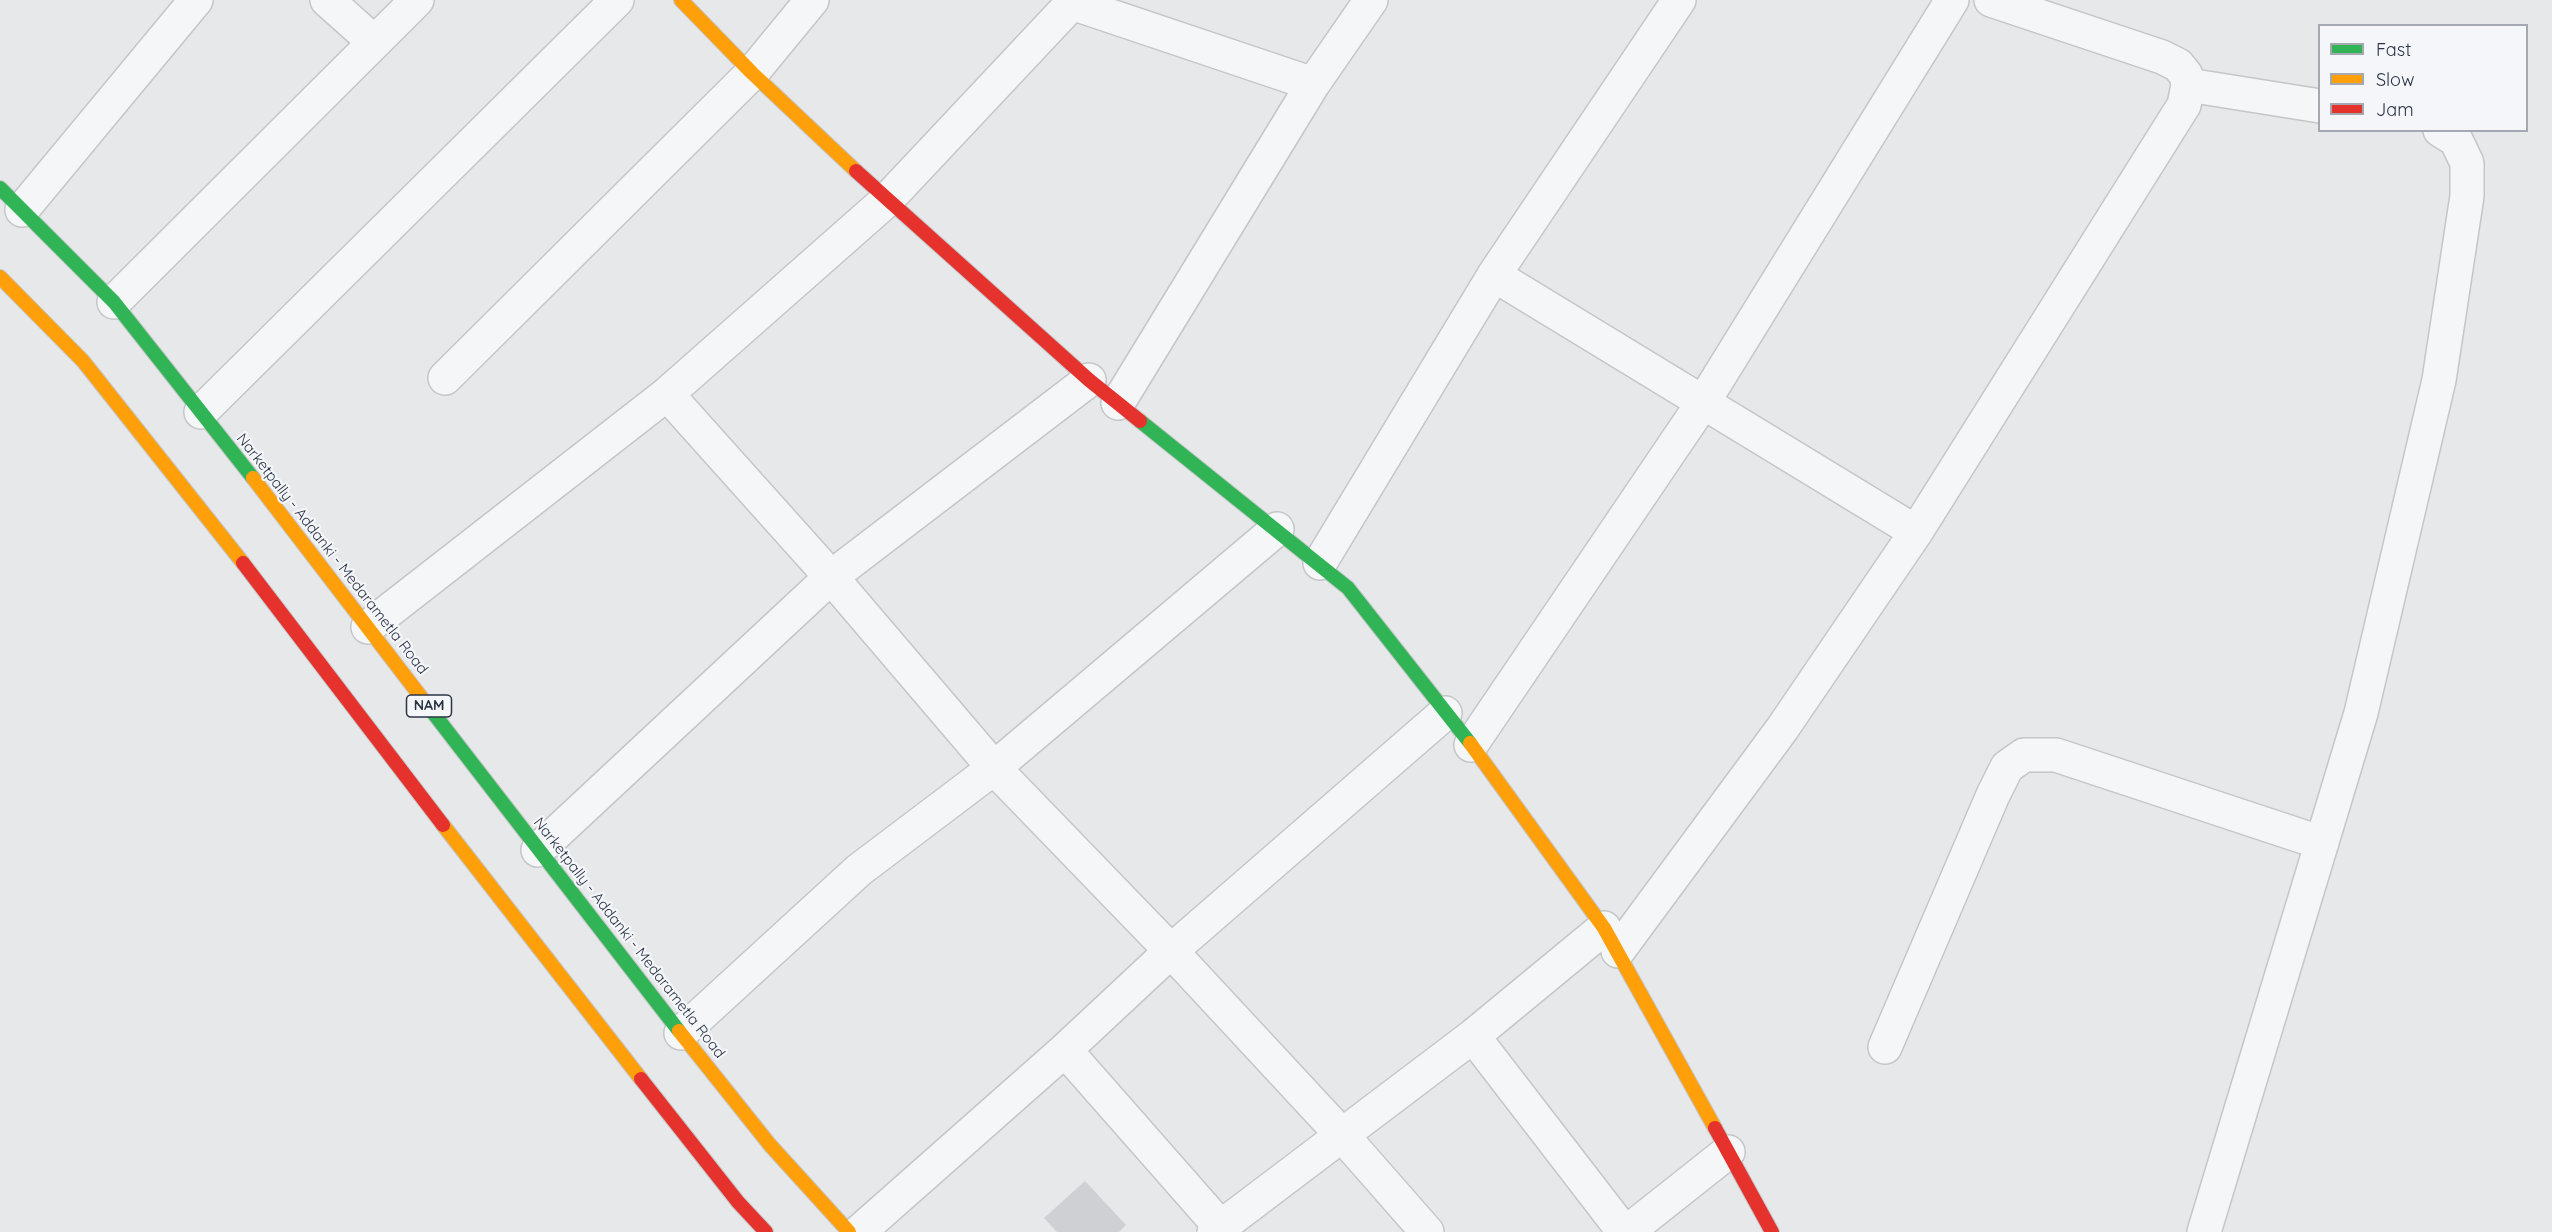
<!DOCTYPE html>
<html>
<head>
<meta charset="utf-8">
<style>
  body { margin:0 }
  #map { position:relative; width:2552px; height:1232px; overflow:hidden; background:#e6e8ea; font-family:Quicksand,sans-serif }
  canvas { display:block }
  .legend { position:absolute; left:2318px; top:24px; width:210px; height:108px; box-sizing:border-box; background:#f4f6f9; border:2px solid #a4a8b1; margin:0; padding:8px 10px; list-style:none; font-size:18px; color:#2b3445 }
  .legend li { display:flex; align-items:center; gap:12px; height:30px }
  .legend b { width:30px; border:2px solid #a4a8b1 }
</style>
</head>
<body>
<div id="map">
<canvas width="2552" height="1232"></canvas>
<ul class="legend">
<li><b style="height:8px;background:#30b455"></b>Fast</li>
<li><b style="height:8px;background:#ff9f0a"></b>Slow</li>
<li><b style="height:8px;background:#e5322d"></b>Jam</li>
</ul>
</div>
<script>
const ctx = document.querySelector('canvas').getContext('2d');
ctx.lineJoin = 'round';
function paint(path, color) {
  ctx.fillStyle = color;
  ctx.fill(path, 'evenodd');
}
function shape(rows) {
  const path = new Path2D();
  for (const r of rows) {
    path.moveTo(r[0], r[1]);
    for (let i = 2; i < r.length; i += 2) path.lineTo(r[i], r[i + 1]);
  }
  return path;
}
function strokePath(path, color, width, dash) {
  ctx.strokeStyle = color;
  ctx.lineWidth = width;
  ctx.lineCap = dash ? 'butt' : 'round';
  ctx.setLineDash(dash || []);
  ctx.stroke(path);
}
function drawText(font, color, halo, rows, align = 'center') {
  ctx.font = font + ' Quicksand,sans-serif';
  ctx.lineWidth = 4.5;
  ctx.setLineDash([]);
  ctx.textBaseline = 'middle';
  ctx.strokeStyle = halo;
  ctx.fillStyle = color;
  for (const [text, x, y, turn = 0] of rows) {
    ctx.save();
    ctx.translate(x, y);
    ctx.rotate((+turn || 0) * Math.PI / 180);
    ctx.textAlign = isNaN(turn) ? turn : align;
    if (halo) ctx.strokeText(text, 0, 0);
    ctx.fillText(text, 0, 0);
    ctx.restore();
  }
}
const building = shape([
  [1085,1181,1126,1225,1119,1232,1057,1232,1044,1218]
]);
const street = shape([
  [327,0,373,41],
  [1072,3,1313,84],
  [2188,85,2320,106],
  [22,210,196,0],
  [1494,275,1916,532],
  [114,302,417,0],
  [445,378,752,73,812,0],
  [667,394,831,577,994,768,1171,951,1341,1134,1427,1232],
  [1118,403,1313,84,1371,0],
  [201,412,617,0],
  [1320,563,1494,275,1679,0],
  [368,627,667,394,887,200,1075,0],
  [1471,745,1704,401,1952,0],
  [538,850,831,577,1089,380],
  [1618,951,1782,729,1916,532,2184,105,2188,85,2186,75,2178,65,2162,57,1991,0],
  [681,1033,859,870,994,768,1277,529],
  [1473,1036,1624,1232],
  [1885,1047,1993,795,2007,767,2024,755,2056,755,2322,843],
  [1065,1050,1225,1232],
  [859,1232,1065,1050,1171,951,1445,713],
  [1214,1232,1473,1036,1604,928],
  [1627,1232,1728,1152],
  [2204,1232,2361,713,2439,380,2467,196,2467,163,2456,140,2440,130]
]);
const fast = shape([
  [0,188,114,302,253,478],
  [1140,421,1348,588,1470,743],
  [431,710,679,1031]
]);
const slow = shape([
  [681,0,752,73,856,171],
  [0,277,83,361,243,563],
  [253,478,431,710],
  [1470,743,1604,928,1715,1128],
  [443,825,641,1079],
  [679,1031,770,1145,849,1232]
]);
const jam = shape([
  [856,171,1089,380,1140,421],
  [243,563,443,825],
  [641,1079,738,1202,766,1232],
  [1715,1128,1772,1232]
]);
const shields = [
  [429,706,45]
];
const shieldNames = [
  ["NAM",429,706]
];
const streetNames = [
  ["Narketpally - Addanki - Medarametla Road",332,554,52],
  ["Narketpally - Addanki - Medarametla Road",629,938,52]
];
paint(building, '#ced0d3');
strokePath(street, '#c4c6c8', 36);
strokePath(fast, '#c4c6c8', 16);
strokePath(slow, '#c4c6c8', 16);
strokePath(jam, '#c4c6c8', 16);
strokePath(street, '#f5f6f7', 33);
strokePath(fast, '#30b455', 14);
strokePath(slow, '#ff9f0a', 14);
strokePath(jam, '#e5322d', 14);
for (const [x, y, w] of shields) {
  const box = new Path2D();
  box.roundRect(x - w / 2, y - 11, w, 22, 4.5);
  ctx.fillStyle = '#f4f6f9';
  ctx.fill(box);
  strokePath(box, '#2b3445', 1.5);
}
drawText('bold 14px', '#2b3445', null, shieldNames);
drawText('15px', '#2b3445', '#f4f6f9', streetNames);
</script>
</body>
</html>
